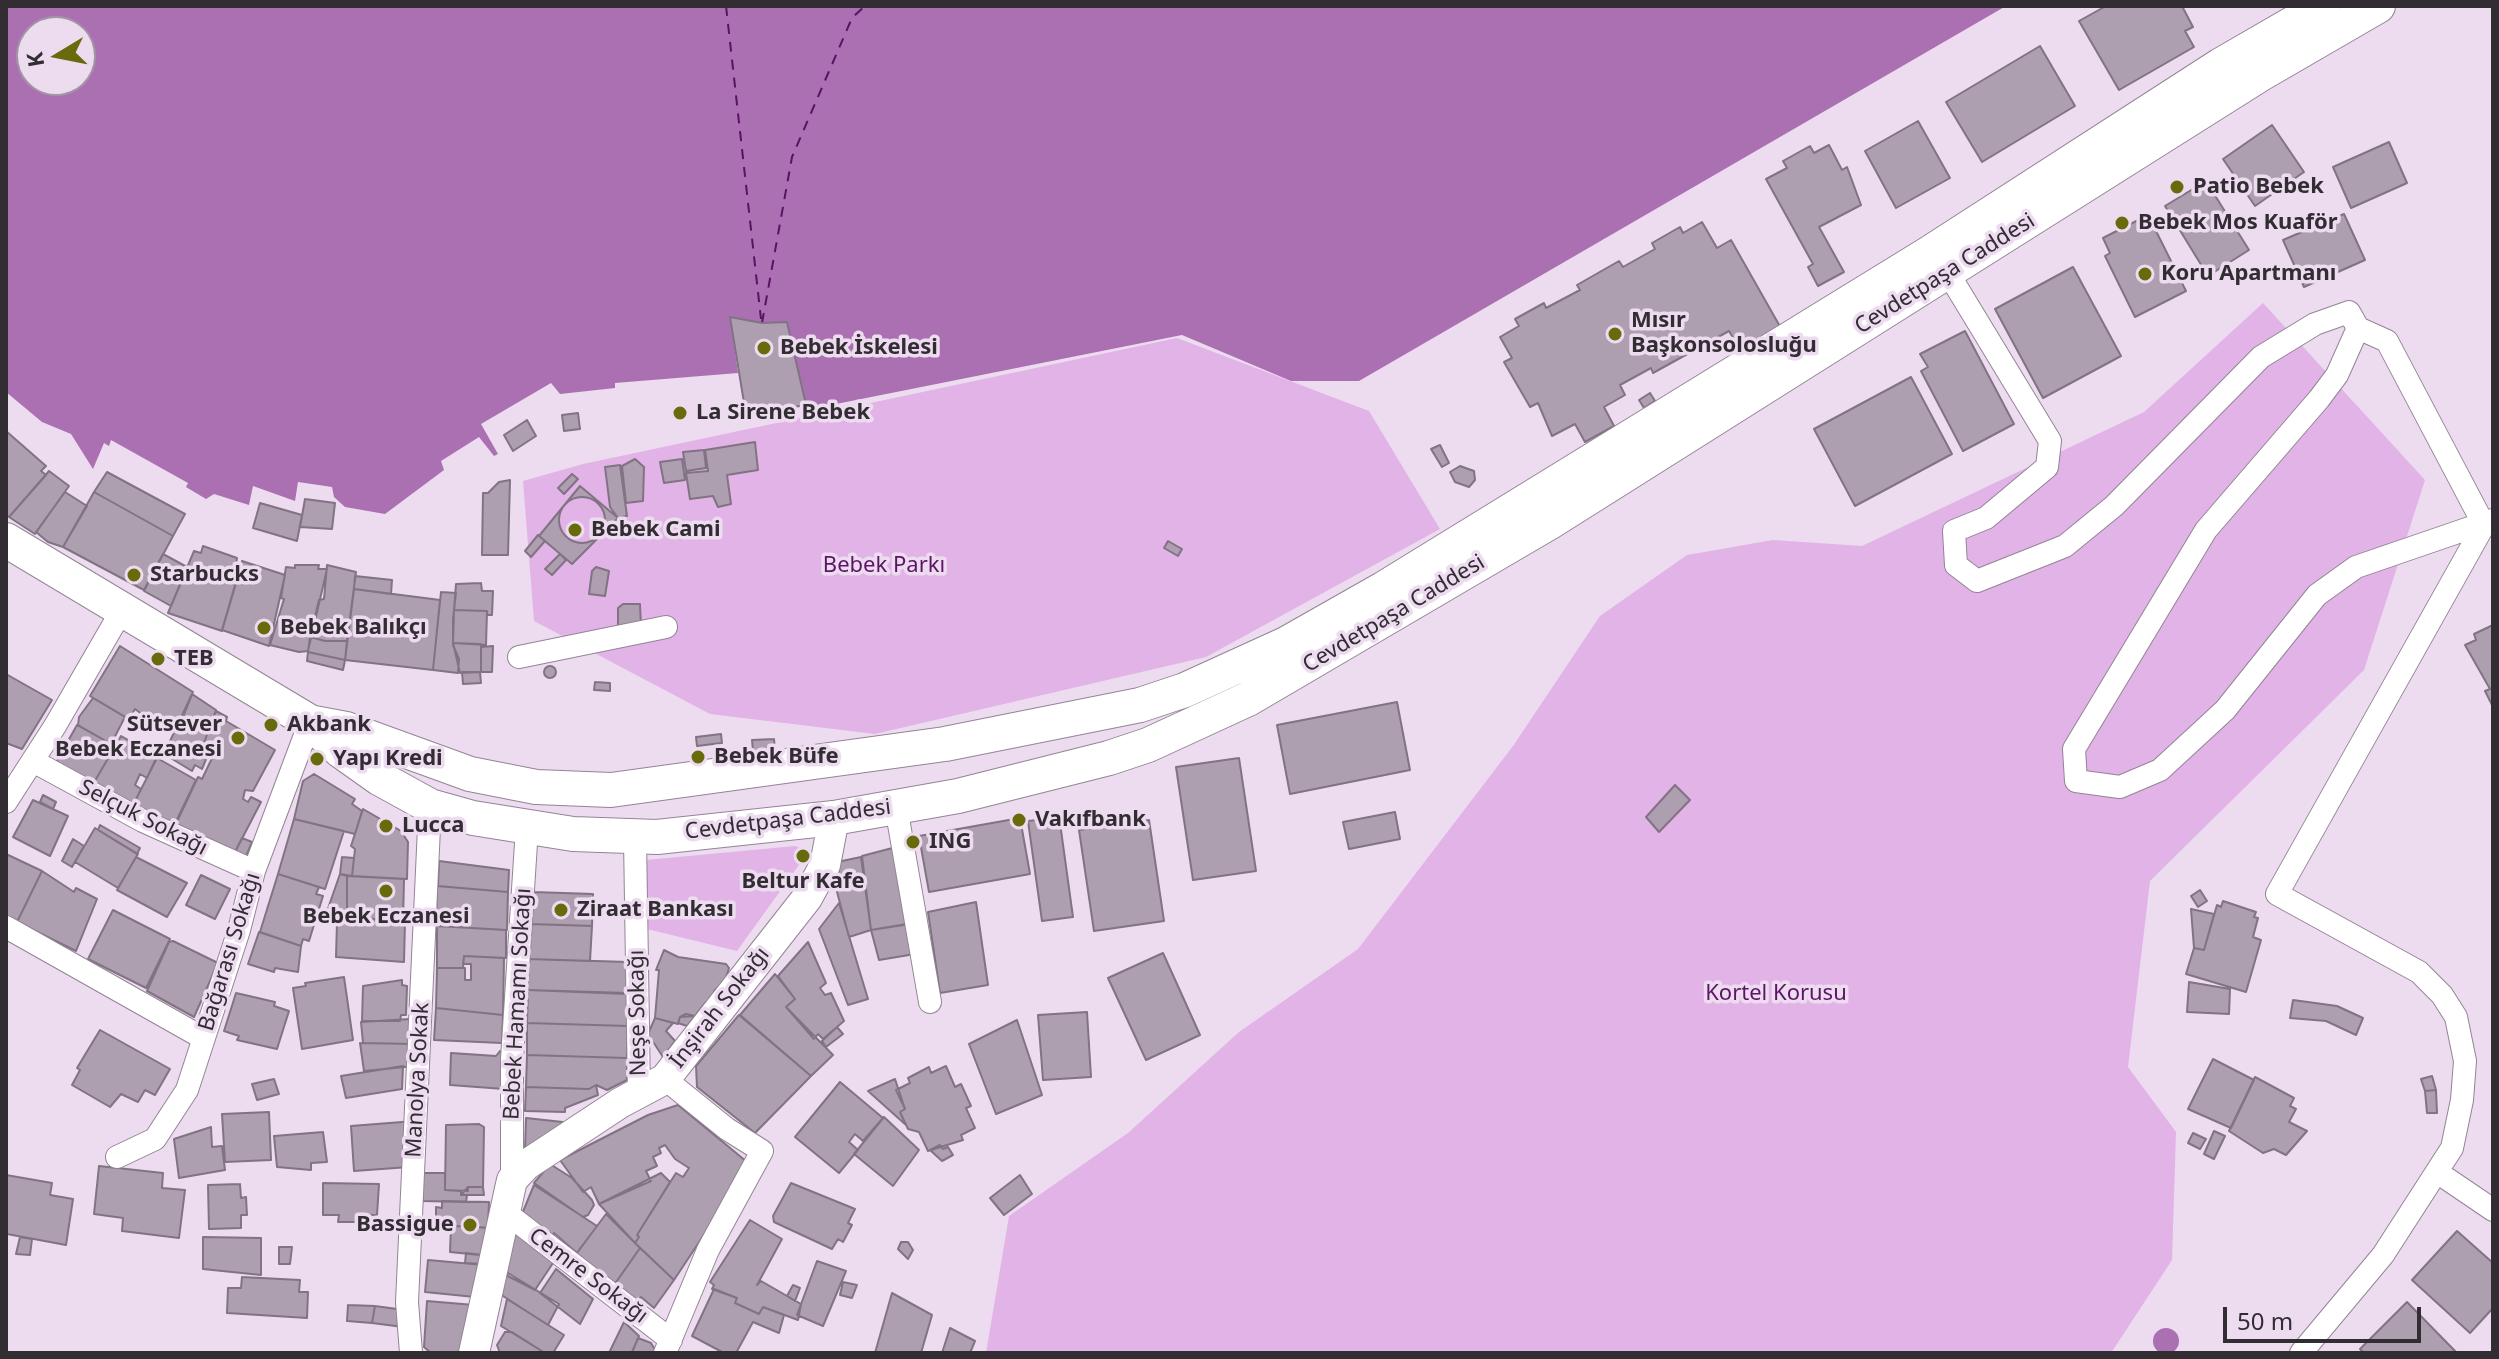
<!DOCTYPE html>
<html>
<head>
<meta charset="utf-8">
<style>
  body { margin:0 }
  #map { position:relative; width:2499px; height:1359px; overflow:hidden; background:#eddcef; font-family:"Noto Sans",sans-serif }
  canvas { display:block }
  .frame { position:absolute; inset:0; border:8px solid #322c33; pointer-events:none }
  .north { position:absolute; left:16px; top:16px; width:80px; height:80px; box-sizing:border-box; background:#eddcef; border:2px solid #a296a4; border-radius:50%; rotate:260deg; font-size:22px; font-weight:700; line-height:32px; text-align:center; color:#322c33 }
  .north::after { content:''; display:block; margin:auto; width:28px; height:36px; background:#676b0c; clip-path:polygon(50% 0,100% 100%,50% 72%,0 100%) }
  .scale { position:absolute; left:2223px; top:1307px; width:198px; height:36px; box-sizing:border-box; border:4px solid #322c33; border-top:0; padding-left:10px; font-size:24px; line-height:28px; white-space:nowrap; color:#322c33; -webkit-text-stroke:6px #eddcef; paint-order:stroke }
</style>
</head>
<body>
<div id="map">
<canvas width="2499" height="1359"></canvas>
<div class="frame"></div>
<div class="north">K</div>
<div class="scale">50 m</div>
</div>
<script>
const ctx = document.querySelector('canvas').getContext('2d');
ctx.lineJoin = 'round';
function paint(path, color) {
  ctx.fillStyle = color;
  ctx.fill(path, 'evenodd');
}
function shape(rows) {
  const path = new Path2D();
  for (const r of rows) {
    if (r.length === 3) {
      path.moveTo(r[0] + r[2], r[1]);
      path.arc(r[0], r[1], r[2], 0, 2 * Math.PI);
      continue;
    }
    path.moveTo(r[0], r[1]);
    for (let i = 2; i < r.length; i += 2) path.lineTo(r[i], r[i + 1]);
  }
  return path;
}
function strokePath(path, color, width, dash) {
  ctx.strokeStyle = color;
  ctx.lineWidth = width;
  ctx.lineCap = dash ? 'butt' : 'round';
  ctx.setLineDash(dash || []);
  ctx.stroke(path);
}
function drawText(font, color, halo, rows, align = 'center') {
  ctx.font = font + ' "Noto Sans",sans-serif';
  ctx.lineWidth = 7;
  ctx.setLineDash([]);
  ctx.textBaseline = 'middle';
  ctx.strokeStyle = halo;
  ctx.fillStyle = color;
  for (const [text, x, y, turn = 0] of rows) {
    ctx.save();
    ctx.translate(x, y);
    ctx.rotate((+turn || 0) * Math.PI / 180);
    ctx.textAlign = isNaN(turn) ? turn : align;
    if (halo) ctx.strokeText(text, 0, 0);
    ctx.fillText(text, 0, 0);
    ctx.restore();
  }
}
const green = shape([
  [2263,303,2425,480,2364,670,2150,881,2128,1067,2176,1132,2172,1260,2111,1353,986,1353,1009,1216,1128,1133,1239,1032,1358,949,1513,746,1600,616,1687,555,1773,540,1862,546,2144,412],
  [1177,338,1369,411,1440,529,1206,657,875,734,710,714,534,621,523,481,583,464],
  [795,846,809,851,737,951,647,929,646,860]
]);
const water = shape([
  [6,6,2006,6,1359,381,1291,381,1182,335,806,410,787,322,762,323,730,317,738,373,615,383,615,388,560,394,551,383,481,424,498,454,494,456,479,437,441,461,444,470,385,514,345,507,334,497,332,487,298,482,295,501,253,486,249,505,214,494,206,499,186,487,188,483,111,440,109,446,104,443,93,469,71,434,42,422,6,392],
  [32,32,80,32,80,80,32,80],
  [2166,1341,13]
]);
const ferry = shape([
  [726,6,761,319],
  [762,323,792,157,852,18,865,6]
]);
const building = shape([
  [2106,6,2182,6,2193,27,2185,31,2194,47,2119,90,2079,21,2106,6],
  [2040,46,2075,106,1982,162,1946,102,2040,46],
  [1918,121,1950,178,1896,208,1865,151,1918,121],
  [2272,125,2304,172,2255,206,2223,159,2272,125],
  [2389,142,2407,183,2351,208,2333,167,2389,142],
  [1829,145,1842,170,1847,167,1861,205,1819,227,1844,272,1818,286,1808,267,1813,264,1766,179,1787,168,1783,161,1810,146,1814,153,1829,145],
  [2206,181,2249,250,2208,276,2165,206,2206,181],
  [2344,214,2365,260,2304,287,2283,240,2344,214],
  [2148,215,2186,291,2135,317,2105,256,2110,253,2103,238,2148,215],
  [1702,222,1717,248,1731,240,1782,330,1742,353,1729,331,1653,373,1651,368,1620,385,1625,395,1604,407,1614,426,1585,442,1575,424,1552,436,1538,403,1530,407,1504,362,1512,358,1500,337,1519,326,1515,319,1544,303,1546,308,1580,290,1577,285,1619,261,1623,267,1655,249,1652,243,1680,227,1683,233,1702,222],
  [2073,267,2121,356,2043,398,1995,309,2073,267],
  [730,317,762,323,787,322,806,405,746,415,730,317],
  [1965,331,2014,424,1963,451,1921,371,1928,367,1920,354,1965,331],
  [1911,377,1952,454,1855,506,1814,429,1911,377],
  [1650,393,1655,401,1644,408,1639,400,1650,393],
  [578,413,580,429,564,431,562,415,578,413],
  [527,420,536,436,513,451,504,435,527,420],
  [6,431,46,466,41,471,46,475,9,517,6,515,6,431],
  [755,442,758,470,727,475,731,504,718,507,713,496,690,499,686,473,708,471,705,450,755,442],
  [1440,445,1449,463,1442,467,1431,449,1440,445],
  [704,450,706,468,686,471,683,452,704,450],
  [635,459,644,467,643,501,626,503,622,466,635,459],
  [682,459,685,480,664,483,660,462,682,459],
  [620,465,627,516,618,518,610,507,605,467,620,465],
  [1460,466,1474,471,1475,480,1469,487,1455,482,1450,472,1460,466],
  [49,471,69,486,35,534,9,517,49,471],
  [107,472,185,514,173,536,94,492,107,472],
  [572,474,578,479,564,494,558,488,572,474],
  [510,480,508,555,482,555,483,493,488,493,499,482,510,480],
  [580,486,618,518,572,564,539,536,580,486],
  [65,492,87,506,63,547,48,542,36,532,65,492],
  [94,492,173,536,144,590,63,547,94,492],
  [582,520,23],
  [305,499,335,503,332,529,300,527,305,499],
  [260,503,302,515,297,541,253,528,260,503],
  [538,535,545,541,531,557,525,551,538,535],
  [1168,541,1182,549,1178,556,1164,548,1168,541],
  [203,546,237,558,236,564,241,566,222,631,168,613,194,551,201,553,203,546],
  [163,554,187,567,183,578,157,565,163,554],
  [560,554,566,560,552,575,545,569,560,554],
  [242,561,285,575,269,646,222,630,242,561],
  [157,565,183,578,171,606,144,591,157,565],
  [295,565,319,565,318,569,327,569,308,651,299,652,270,645,284,599,281,598,286,567,295,568,295,565],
  [327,565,356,572,347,641,325,641,310,637,319,600,324,599,327,565],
  [596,567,609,571,605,596,589,594,592,571,596,567],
  [355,576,392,580,391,594,354,589,355,576],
  [481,583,482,591,493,591,492,615,487,615,487,611,454,610,456,584,481,583],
  [354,589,440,600,433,670,345,660,354,589],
  [441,592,456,593,453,619,453,645,459,659,458,673,433,670,441,592],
  [623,604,640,604,641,627,618,627,618,608,623,604],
  [454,610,487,611,486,645,453,643,454,610],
  [2493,625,2493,707,2485,691,2490,689,2465,645,2476,640,2474,634,2493,625],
  [310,637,325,641,347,641,345,660,308,652,310,637],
  [453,643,481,644,481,672,460,673,453,643],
  [120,646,193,692,177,732,169,728,167,733,141,719,143,715,135,709,129,719,90,696,120,646],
  [493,646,492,672,481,672,481,647,493,646],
  [308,652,345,660,343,670,307,661,308,652],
  [550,672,6],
  [462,672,480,672,481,683,463,684,462,672],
  [6,674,52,700,22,749,6,743,6,674],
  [595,682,610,683,610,691,594,690,595,682],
  [192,694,216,710,202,748,209,752,202,769,195,765,192,771,164,754,192,694],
  [93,698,125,717,111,744,78,725,79,717,93,698],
  [1397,702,1410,770,1290,794,1277,725,1397,702],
  [216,711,227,717,226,721,275,750,253,791,245,790,243,799,248,802,251,797,261,802,232,858,174,828,198,777,202,779,214,754,202,748,216,711],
  [77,725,104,740,100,746,110,755,92,786,54,766,77,725],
  [721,734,722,743,697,746,696,737,721,734],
  [121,736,157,756,147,778,140,774,135,785,141,789,132,808,92,786,121,736],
  [774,739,775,750,753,751,752,740,774,739],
  [157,758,196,780,171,832,130,811,157,758],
  [1239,758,1256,871,1193,880,1176,767,1239,758],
  [314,774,355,799,352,804,362,811,355,834,294,819,303,781,314,774],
  [1675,785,1690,800,1659,832,1646,817,1675,785],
  [43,795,56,802,53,809,40,802,43,795],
  [33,800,68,816,50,856,13,837,33,800],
  [363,809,401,831,408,842,407,879,352,876,355,849,351,846,363,809],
  [1395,812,1400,839,1349,849,1343,822,1395,812],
  [1020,818,1030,874,929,892,919,836,1020,818],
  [1055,818,1060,823,1073,917,1042,921,1028,821,1055,818],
  [294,819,344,831,325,889,278,874,294,819],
  [1149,820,1164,921,1094,931,1079,830,1149,820],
  [100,825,140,848,137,854,98,830,100,825],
  [95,828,138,854,118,888,75,862,95,828],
  [242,838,252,842,244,861,233,856,242,838],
  [73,839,84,846,72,867,62,861,73,839],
  [900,846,913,923,871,930,862,856,900,846],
  [6,854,42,871,17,922,6,917,6,854],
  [136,857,187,883,167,917,117,890,136,857],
  [342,857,354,858,352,876,340,874,342,857],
  [861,857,871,930,849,937,832,873,839,871,837,862,861,857],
  [439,861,509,870,508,892,438,886,439,861],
  [42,871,74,892,76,888,97,899,76,951,17,922,42,871],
  [278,874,319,887,316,894,323,896,309,941,303,939,301,946,260,932,278,874],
  [340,874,347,876,347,918,325,917,340,874],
  [201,875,230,889,215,919,186,905,201,875],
  [347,876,404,879,403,921,347,918,347,876],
  [437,886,508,892,507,930,436,926,437,886],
  [2200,890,2207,901,2198,907,2191,896,2200,890],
  [533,892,593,894,592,926,530,924,533,892],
  [2223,901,2256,912,2254,917,2258,918,2253,937,2261,940,2246,992,2186,974,2194,948,2204,950,2217,905,2221,907,2223,901],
  [976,902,988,985,940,993,928,912,976,902],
  [839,903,868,999,848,1005,819,929,839,903],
  [2191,909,2214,914,2204,950,2194,948,2191,909],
  [113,910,170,939,146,988,88,959,113,910],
  [343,917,405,921,404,962,336,957,337,922,343,923,343,917],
  [530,924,592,926,590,961,527,959,530,924],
  [910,924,915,954,879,960,871,930,910,924],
  [437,926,506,930,506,958,464,956,463,968,437,968,437,926],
  [259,932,301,946,298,972,275,968,274,972,248,964,259,932],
  [173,941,218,963,194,1017,147,991,169,942,173,941],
  [808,942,826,983,820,988,825,995,831,993,844,1021,823,1039,818,1034,814,1039,786,1007,795,999,778,976,808,942],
  [664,950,678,957,726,964,729,968,725,981,714,991,717,993,708,1005,705,1003,695,1016,680,1017,678,1024,655,1018,659,970,656,970,664,950],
  [1163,953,1200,1035,1146,1060,1108,978,1163,953],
  [464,956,504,958,503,1015,436,1008,437,968,465,968,465,980,471,980,471,964,463,964,464,956],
  [527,959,629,962,628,993,527,990,527,959],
  [775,974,795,999,786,1007,833,1055,811,1076,740,1015,775,974],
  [344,977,353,1040,302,1049,293,988,306,986,305,983,344,977],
  [402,980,402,985,407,986,406,1015,401,1015,400,1021,362,1021,363,986,402,980],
  [2189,982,2230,989,2229,1014,2187,1012,2189,982],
  [528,990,627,994,628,1026,527,1023,528,990],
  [236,993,275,1002,274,1006,289,1011,277,1049,237,1040,239,1036,224,1031,236,993],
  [2293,1000,2337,1006,2363,1018,2356,1035,2326,1021,2290,1018,2293,1000],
  [436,1008,503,1015,502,1043,434,1040,436,1008],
  [1087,1012,1091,1077,1043,1080,1038,1015,1087,1012],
  [686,1014,695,1016,687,1026,678,1023,680,1017,686,1014],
  [739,1015,811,1076,755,1133,697,1087,696,1066,739,1015],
  [655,1018,673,1023,666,1031,675,1041,663,1057,648,1034,655,1018],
  [410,1019,411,1044,363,1043,361,1022,410,1019],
  [1017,1020,1042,1095,996,1114,969,1044,1017,1020],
  [527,1023,628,1026,627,1058,527,1055,527,1023],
  [837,1027,843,1034,826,1047,822,1041,837,1027],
  [100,1030,170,1069,155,1095,145,1090,138,1102,121,1094,110,1107,72,1085,80,1070,77,1068,100,1030],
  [360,1043,416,1044,415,1066,364,1071,360,1043],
  [500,1051,510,1063,504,1089,450,1085,451,1053,496,1056,500,1051],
  [527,1055,627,1058,627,1080,607,1090,596,1085,589,1089,526,1087,527,1055],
  [2213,1059,2254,1080,2231,1128,2188,1109,2213,1059],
  [403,1066,402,1089,346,1098,341,1076,403,1066],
  [946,1066,955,1087,961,1084,971,1106,966,1108,975,1128,961,1135,963,1140,928,1151,919,1132,908,1129,900,1112,905,1109,896,1090,910,1083,908,1078,929,1067,931,1073,946,1066],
  [2432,1076,2436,1090,2425,1091,2421,1079,2432,1076],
  [2255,1077,2294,1098,2290,1106,2296,1109,2289,1122,2307,1131,2286,1155,2274,1149,2263,1153,2229,1131,2255,1077],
  [274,1079,279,1094,257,1100,252,1084,274,1079],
  [895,1079,905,1109,900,1112,906,1125,868,1091,895,1079],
  [840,1082,883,1118,863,1141,855,1134,849,1142,858,1150,839,1173,795,1137,840,1082],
  [596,1085,598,1095,565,1108,565,1112,525,1111,526,1087,589,1089,596,1085],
  [2436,1090,2437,1113,2427,1113,2425,1091,2436,1090],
  [678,1105,747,1162,731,1194,674,1280,635,1243,639,1237,637,1235,676,1173,683,1177,689,1168,675,1159,665,1145,659,1148,661,1153,653,1157,657,1166,646,1171,651,1181,599,1204,591,1187,583,1192,560,1160,648,1115,678,1105],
  [269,1112,271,1160,225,1162,222,1114,269,1112],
  [884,1117,919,1150,893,1186,854,1154,884,1117],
  [526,1118,572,1123,525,1151,526,1118],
  [415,1121,409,1167,354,1171,351,1126,415,1121],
  [479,1124,484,1127,483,1187,468,1187,468,1191,445,1190,446,1125,479,1124],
  [211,1127,212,1147,222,1146,225,1170,179,1178,174,1139,211,1127],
  [2214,1131,2225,1136,2214,1159,2204,1154,2214,1131],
  [323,1132,327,1162,311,1163,311,1170,277,1167,274,1136,323,1132],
  [2193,1133,2206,1139,2200,1149,2188,1143,2193,1133],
  [940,1145,943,1149,948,1147,953,1155,942,1161,930,1150,940,1145],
  [550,1164,572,1178,592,1200,594,1205,588,1215,583,1217,534,1183,550,1164],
  [99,1166,163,1173,162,1188,185,1190,179,1238,122,1231,123,1218,94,1214,99,1166],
  [422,1173,445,1173,445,1190,461,1191,461,1195,467,1195,466,1202,421,1201,422,1173],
  [661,1173,670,1182,637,1235,639,1237,635,1243,599,1204,661,1173],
  [6,1175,52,1183,50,1195,73,1199,66,1245,7,1234,6,1175],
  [1020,1175,1032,1194,1004,1215,990,1198,1020,1175],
  [323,1183,379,1184,377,1215,358,1215,359,1222,338,1222,339,1215,323,1215,323,1183],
  [791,1183,855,1209,848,1223,852,1225,843,1242,838,1239,832,1249,774,1222,773,1216,791,1183],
  [240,1184,241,1198,246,1197,247,1215,241,1215,241,1228,209,1229,208,1185,240,1184],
  [534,1185,597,1226,577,1253,554,1233,552,1237,522,1214,534,1185],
  [468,1187,483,1187,484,1195,461,1195,468,1187],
  [442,1201,489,1202,488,1228,442,1225,442,1220,436,1220,436,1207,442,1208,442,1201],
  [606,1214,640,1248,614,1285,576,1254,606,1214],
  [750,1220,782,1239,757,1285,761,1281,801,1304,798,1320,763,1307,759,1314,735,1303,737,1298,712,1289,714,1285,710,1282,750,1220],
  [451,1226,497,1228,490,1256,450,1252,451,1226],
  [2457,1231,2493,1263,2493,1308,2470,1333,2412,1280,2457,1231],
  [514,1233,555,1260,535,1290,506,1275,514,1233],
  [20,1237,32,1239,30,1255,16,1254,20,1237],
  [203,1237,261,1238,261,1275,203,1269,203,1237],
  [901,1242,908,1242,913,1250,908,1259,898,1249,901,1242],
  [279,1247,292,1247,290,1264,279,1264,279,1247],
  [640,1248,674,1280,654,1308,641,1297,634,1306,612,1288,640,1248],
  [466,1253,483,1255,483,1264,465,1263,466,1253],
  [428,1260,484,1265,475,1297,425,1292,428,1260],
  [817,1261,846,1271,823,1326,797,1315,817,1261],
  [556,1269,593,1299,580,1324,540,1293,556,1269],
  [508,1273,559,1304,548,1325,503,1296,499,1290,508,1273],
  [242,1277,300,1280,299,1292,308,1292,307,1318,227,1313,228,1288,241,1288,242,1277],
  [843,1282,857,1285,852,1298,840,1295,843,1282],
  [793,1285,800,1288,795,1301,787,1296,793,1285],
  [714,1289,737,1298,735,1303,759,1314,763,1307,784,1315,779,1333,753,1322,736,1353,724,1353,692,1336,714,1289],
  [892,1293,932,1315,921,1353,875,1353,892,1293],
  [507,1299,564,1335,553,1353,545,1353,501,1326,507,1299],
  [427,1301,474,1305,461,1353,431,1353,424,1347,427,1301],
  [2407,1302,2457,1353,2364,1353,2360,1349,2407,1302],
  [348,1305,375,1306,372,1323,347,1321,348,1305],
  [375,1306,404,1310,403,1327,372,1323,375,1306],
  [624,1322,639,1336,632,1352,609,1353,624,1322],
  [950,1328,975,1341,970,1353,942,1353,950,1328],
  [505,1332,512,1332,545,1353,500,1353,497,1345,505,1332],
  [638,1338,651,1343,657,1353,632,1353,638,1338]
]);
const street = shape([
  [1948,273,2050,441,2047,467,1986,518,1954,531,1956,565,1977,581,2065,546,2114,506,2261,357,2315,324,2349,312,2358,328,2337,375,2319,399,2206,530,2074,749,2076,781,2120,787,2160,770,2225,710,2317,595,2356,567,2493,520],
  [2358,328,2387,341,2484,525],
  [519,657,666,627],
  [33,761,143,821,254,871],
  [6,802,55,726,122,610],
  [896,807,930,1002],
  [635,838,639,1093],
  [6,927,203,1038],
  [665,1079,727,1129,762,1151,708,1250,665,1353],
  [117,1157,155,1139,187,1090,239,930,254,871,310,722],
  [2437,1172,2493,1210],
  [512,1180,512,1059,527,828],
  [505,1212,671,1340],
  [411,1353,407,1302,430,806],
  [2301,1353,2383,1255,2452,1148,2462,1100,2465,1061,2456,1017,2442,995,2419,972,2277,894,2484,525]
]);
const secondary = shape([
  [474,1353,512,1180,526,1165,620,1103,665,1079,807,898,825,865,834,818]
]);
const primary = shape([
  [6,540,310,722,341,751,379,778,430,806,473,818,573,834,657,837,834,818,958,796,1109,758,1148,745,1248,699,1550,522,2259,75,2378,6],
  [314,723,346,729,470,774,536,787,611,790,945,744,1140,705,1185,690,1286,644,1383,589,1928,254,2221,65,2323,6]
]);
const markers = [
  [2177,187,8,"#676b0c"],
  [2122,223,8,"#676b0c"],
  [2145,274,8,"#676b0c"],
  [1615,334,8,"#676b0c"],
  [764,348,8,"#676b0c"],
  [680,413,8,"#676b0c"],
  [575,530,8,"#676b0c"],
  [134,575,8,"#676b0c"],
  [264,628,8,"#676b0c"],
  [158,659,8,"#676b0c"],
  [271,725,8,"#676b0c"],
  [238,738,8,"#676b0c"],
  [698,757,8,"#676b0c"],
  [317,759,8,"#676b0c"],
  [1019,820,8,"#676b0c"],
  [386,826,8,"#676b0c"],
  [913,842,8,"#676b0c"],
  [803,856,8,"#676b0c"],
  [386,891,8,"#676b0c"],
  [561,910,8,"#676b0c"],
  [470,1225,8,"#676b0c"]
];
const poiNames = [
  ["Patio Bebek",2193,187],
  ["Bebek Mos Kuaför",2138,223],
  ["Koru Apartmanı",2161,274],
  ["Mısır",1631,321],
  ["Başkonsolosluğu",1631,346],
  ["Bebek İskelesi",780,348],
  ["La Sirene Bebek",696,413],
  ["Bebek Cami",591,530],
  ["Starbucks",150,575],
  ["Bebek Balıkçı",280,628],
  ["TEB",174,659],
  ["Sütsever",222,725,"right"],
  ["Bebek Eczanesi",222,750,"right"],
  ["Akbank",287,725],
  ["Bebek Büfe",714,757],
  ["Yapı Kredi",333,759],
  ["Vakıfbank",1035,820],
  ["Lucca",402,826],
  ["ING",929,842],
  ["Beltur Kafe",803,882,"center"],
  ["Ziraat Bankası",577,910],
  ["Bebek Eczanesi",386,917,"center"],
  ["Bassigue",454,1225,"right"]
];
const streetNames = [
  ["Cevdetpaşa Caddesi",1945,274,-32],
  ["Cevdetpaşa Caddesi",1394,614,-31],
  ["Selçuk Sokağı",143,818,27],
  ["Cevdetpaşa Caddesi",788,820,-7],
  ["Bağarası Sokağı",230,952,-73],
  ["Bebek Hamamı Sokağı",518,1004,-87],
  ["İnşirah Sokağı",720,1008,-52],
  ["Neşe Sokağı",638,1013,-91],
  ["Manolya Sokak",418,1080,-87],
  ["Cemre Sokağı",588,1276,37]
];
const parkNames = [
  ["Bebek Parkı",884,566],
  ["Kortel Korusu",1776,994]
];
paint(green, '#e1b3e7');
paint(water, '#aa70b2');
strokePath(ferry, '#5b1265', 2, [10, 8]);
paint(building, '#ae9fb0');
strokePath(building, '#817383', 2);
strokePath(street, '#938495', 24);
strokePath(secondary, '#938495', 32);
strokePath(primary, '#938495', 36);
strokePath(street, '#fff', 22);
strokePath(secondary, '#fff', 30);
strokePath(primary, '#fff', 34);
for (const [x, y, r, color] of markers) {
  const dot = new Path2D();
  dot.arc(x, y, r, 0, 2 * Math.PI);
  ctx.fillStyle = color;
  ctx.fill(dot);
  strokePath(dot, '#eddcef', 3);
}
drawText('bold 22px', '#322c33', '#eddcef', poiNames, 'left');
drawText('22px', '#322c33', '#eddcef', streetNames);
drawText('22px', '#5d1467', '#eddcef', parkNames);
</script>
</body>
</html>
